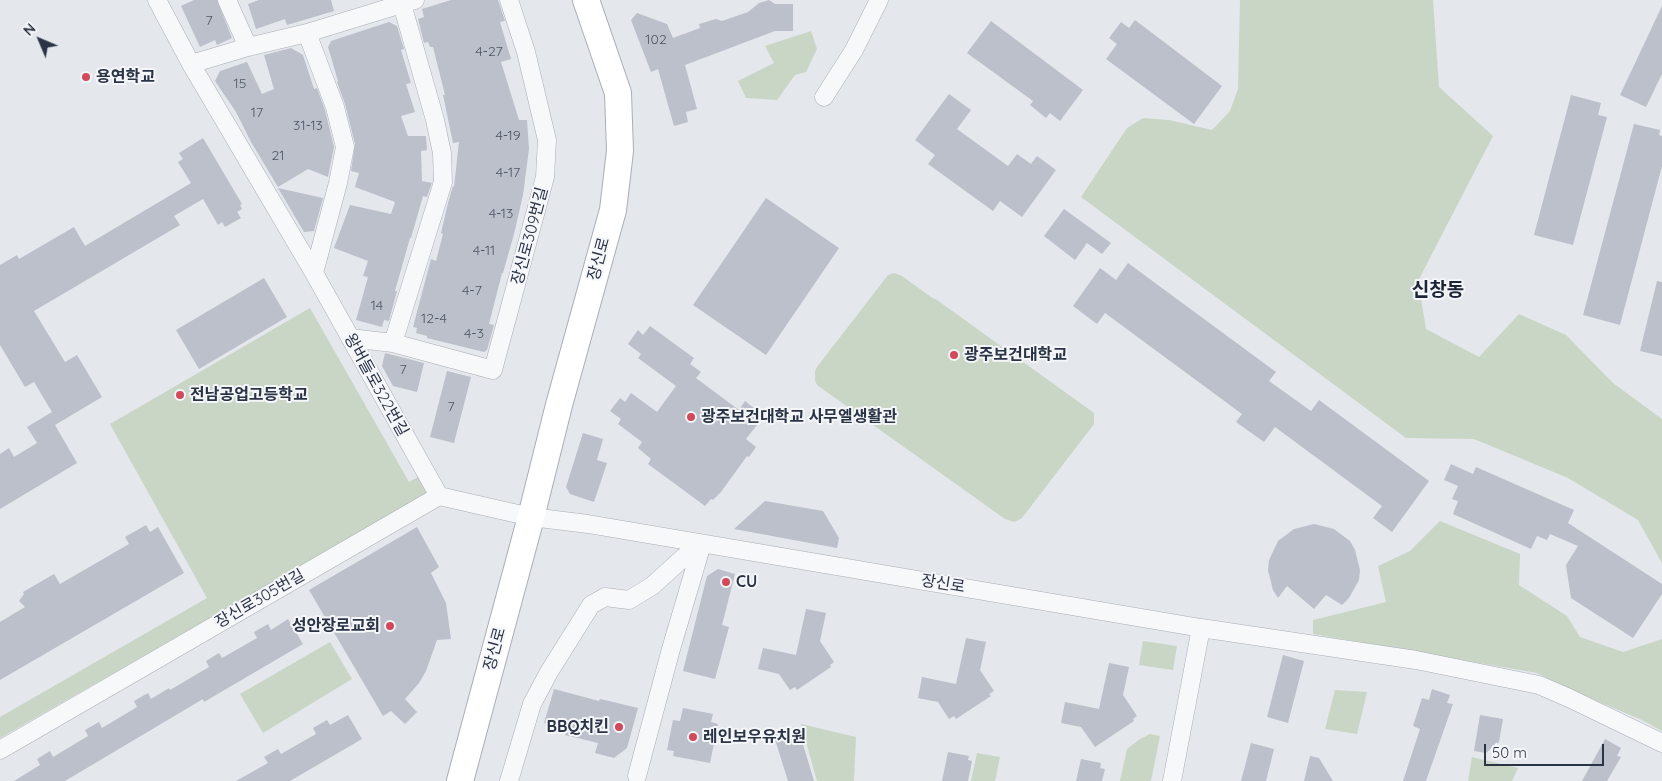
<!DOCTYPE html>
<html>
<head>
<meta charset="utf-8">
<style>
  body { margin:0 }
  #map { position:relative; width:1662px; height:781px; overflow:hidden; background:#e4e7ec; font-family:Quicksand,sans-serif }
  canvas { display:block }
  .north { position:absolute; left:15px; top:15px; width:50px; height:50px; -webkit-text-stroke:4px #f4f6f9; paint-order:stroke; rotate:315deg; font-size:14px; font-weight:700; line-height:20px; text-align:center; color:#2b3445 }
  .north::after { content:''; display:block; margin:auto; width:18px; height:22px; background:#2b3445; clip-path:polygon(50% 0,100% 100%,50% 72%,0 100%) }
  .scale { position:absolute; left:1484px; top:744px; width:120px; height:22px; box-sizing:border-box; border:2px solid #2b3445; border-top:0; padding-left:6px; font-size:15px; line-height:18px; white-space:nowrap; color:#2b3445; -webkit-text-stroke:4px #f4f6f9; paint-order:stroke }
</style>
</head>
<body>
<div id="map">
<canvas width="1662" height="781"></canvas>
<div class="north">N</div>
<div class="scale">50 m</div>
</div>
<script>
const ctx = document.querySelector('canvas').getContext('2d');
ctx.lineJoin = 'round';
function paint(path, color) {
  ctx.fillStyle = color;
  ctx.fill(path, 'evenodd');
}
function shape(rows) {
  const path = new Path2D();
  for (const r of rows) {
    path.moveTo(r[0], r[1]);
    for (let i = 2; i < r.length; i += 2) path.lineTo(r[i], r[i + 1]);
  }
  return path;
}
function strokePath(path, color, width, dash) {
  ctx.strokeStyle = color;
  ctx.lineWidth = width;
  ctx.lineCap = dash ? 'butt' : 'round';
  ctx.setLineDash(dash || []);
  ctx.stroke(path);
}
function drawText(font, color, halo, rows, align = 'center') {
  ctx.font = font + ' Quicksand,"Noto Sans KR",sans-serif';
  ctx.lineWidth = 4;
  ctx.setLineDash([]);
  ctx.textBaseline = 'middle';
  ctx.strokeStyle = halo;
  ctx.fillStyle = color;
  for (const [text, x, y, turn = 0] of rows) {
    ctx.save();
    ctx.translate(x, y);
    ctx.rotate((+turn || 0) * Math.PI / 180);
    ctx.textAlign = isNaN(turn) ? turn : align;
    if (halo) ctx.strokeText(text, 0, 0);
    ctx.fillText(text, 0, 0);
    ctx.restore();
  }
}
const green = shape([
  [1240,0,1433,0,1439,87,1493,136,1418,281,1426,329,1479,357,1519,314,1566,335,1613,383,1662,419,1662,563,1638,520,1568,478,1474,439,1406,438,1081,197,1127,128,1143,118,1169,120,1212,130,1230,111,1238,89],
  [811,31,817,49,806,72,795,75,777,100,746,98,738,81,774,63,765,46],
  [894,273,902,276,931,297,937,300,1094,413,1094,424,1022,518,1014,522,1005,519,817,385,815,380,815,371,817,367,888,275],
  [310,308,409,482,418,477,427,494,0,738,0,717,207,598,110,424],
  [1440,521,1520,554,1519,585,1567,616,1580,637,1623,652,1662,639,1662,731,1642,720,1573,691,1537,673,1313,634,1313,620,1386,602,1378,566,1410,551],
  [1143,641,1177,646,1173,670,1139,665],
  [330,642,352,679,263,733,240,694],
  [1335,690,1367,692,1357,734,1325,729],
  [801,724,856,737,854,781,817,781],
  [1150,734,1160,736,1151,781,1120,781,1127,749,1140,739],
  [977,753,1000,757,995,781,971,781],
  [1472,757,1518,768,1512,781,1468,781]
]);
const building = shape([
  [194,0,217,0,232,38,217,45,215,40,200,47,181,6],
  [259,0,331,0,334,11,287,25,285,19,256,29,248,4],
  [451,0,498,0,505,21,500,22,511,59,501,62,519,120,527,120,529,149,523,195,514,234,503,273,502,273,489,324,494,325,487,350,484,352,427,338,427,336,416,333,417,328,413,327,431,259,436,261,443,234,441,233,448,203,453,186,454,187,459,142,453,143,443,95,445,95,433,47,430,47,428,42,424,43,418,19,424,17,422,9],
  [769,0,775,4,793,4,793,31,775,31,685,65,697,109,686,112,688,122,674,126,658,69,651,72,631,20,637,13,667,24,673,38,700,28,699,24,716,19,722,21,748,12,759,3],
  [1662,6,1662,74,1646,107,1620,95],
  [1135,20,1222,86,1194,124,1106,59,1117,44,1109,38,1121,22,1129,28],
  [991,21,1083,90,1060,121,1050,113,1046,118,1030,105,1033,101,967,53],
  [389,22,397,26,404,49,401,50,411,83,406,84,415,112,401,116,408,136,426,136,427,150,421,151,422,181,432,183,427,197,423,196,411,238,410,238,395,291,397,291,389,321,384,320,382,327,356,320,368,277,363,276,368,261,334,248,350,205,391,214,395,202,355,187,359,173,351,171,355,144,345,104,337,82,338,81,328,47,331,41],
  [291,48,303,55,314,89,317,88,325,110,334,147,328,177,308,169,278,187,251,142,236,112,215,81,220,71,247,62,262,94,274,89,264,55],
  [949,94,971,110,957,129,1008,166,1017,154,1031,164,1037,156,1056,170,1022,217,1000,201,993,211,928,164,935,155,915,140],
  [1571,95,1601,103,1598,115,1607,117,1573,245,1534,235],
  [1634,124,1660,130,1659,135,1662,136,1662,166,1620,325,1583,315],
  [203,138,242,204,240,205,242,209,237,212,241,218,225,227,222,222,218,225,203,199,174,216,180,225,34,311,65,362,77,355,102,397,55,425,77,463,0,509,0,454,9,448,14,457,37,443,27,427,52,412,34,382,25,387,0,345,0,265,17,255,19,259,74,227,85,246,191,183,178,162,183,159,179,153],
  [278,188,323,198,314,231,304,232],
  [766,198,839,248,766,355,693,305],
  [1064,209,1111,243,1102,254,1087,243,1075,260,1044,236],
  [1128,263,1276,372,1269,381,1311,411,1319,400,1429,481,1392,532,1373,518,1382,506,1275,427,1264,442,1236,422,1242,414,1105,313,1097,324,1073,306,1100,268,1116,280],
  [264,278,287,317,199,369,176,330],
  [1657,281,1662,282,1662,356,1640,351],
  [650,326,694,358,690,364,701,372,696,378,739,410,745,401,764,416,746,439,756,447,749,457,747,456,721,492,713,500,711,499,705,506,648,464,651,459,638,448,642,442,618,424,621,419,610,411,620,398,625,402,631,393,657,412,676,386,638,358,641,354,628,344,638,330,643,335],
  [385,353,424,363,417,392,393,386,382,366],
  [447,371,471,377,454,443,430,437],
  [583,433,603,439,597,460,607,463,594,502,570,494,566,487],
  [1451,464,1473,474,1476,467,1574,510,1568,523,1662,584,1662,594,1633,638,1571,598,1566,565,1578,546,1550,534,1547,540,1537,536,1531,549,1453,514,1458,501,1452,499,1458,486,1444,480],
  [765,501,823,511,839,538,837,548,734,529],
  [1314,524,1334,529,1350,541,1355,550,1360,570,1359,580,1349,598,1342,605,1326,595,1314,609,1287,586,1278,598,1273,590,1268,570,1269,560,1278,541,1294,529],
  [146,525,150,532,158,527,184,573,0,680,0,622,25,607,19,601,24,594,23,592,54,574,60,584,129,544,125,537],
  [417,527,439,567,431,573,446,603,451,639,437,640,426,671,419,683,405,699,417,712,405,724,391,711,383,716,309,590],
  [718,569,735,574,722,625,729,627,715,679,683,671,707,576],
  [806,609,826,613,820,641,834,662,830,665,831,667,797,690,795,687,790,690,779,674,758,669,763,648,796,655],
  [288,619,303,644,204,702,203,699,65,781,14,781,40,765,37,759,50,751,53,757,88,736,85,730,99,722,102,728,137,707,134,701,148,693,151,699,169,688,170,690,209,667,206,661,219,653,222,658,257,638,254,632,268,624,271,630],
  [966,638,986,642,980,670,994,691,989,694,991,696,956,719,954,716,949,719,938,702,918,698,922,677,956,684],
  [1283,655,1304,661,1288,723,1267,717],
  [1109,663,1129,667,1123,695,1137,716,1133,719,1134,721,1095,747,1081,727,1061,723,1065,702,1099,709],
  [554,689,599,701,600,699,609,701,638,708,627,748,614,758,595,753,598,743,565,735,566,729,544,723],
  [1432,689,1450,695,1447,703,1453,704,1426,781,1403,781,1420,729,1413,726,1422,698,1429,700],
  [683,708,713,714,711,722,718,724,710,763,673,756,674,751,667,750,673,720,680,721],
  [348,715,362,739,290,781,236,781,268,763,264,757,278,749,281,754,316,734,313,728,327,720,330,725],
  [1480,715,1503,719,1499,742,1486,753,1474,751],
  [790,728,792,734,799,731,814,781,788,781,773,733],
  [1605,739,1621,748,1617,756,1621,757,1607,781,1582,781],
  [1251,743,1274,749,1266,781,1241,781],
  [948,752,969,756,968,760,972,761,968,781,942,781],
  [1310,756,1319,758,1333,781,1304,781],
  [1081,759,1101,763,1100,768,1105,769,1102,781,1076,781]
]);
const minor = shape([
  [157,0,191,64,314,273,439,496],
  [227,0,248,47],
  [307,33,335,107,345,147,338,183,314,273],
  [191,64,248,47,307,33,415,0],
  [824,97,854,50,879,0],
  [350,338,393,343,493,370,545,177,547,140,526,52,509,0],
  [393,343,443,182,442,153,435,120,402,4],
  [1201,628,1416,660,1539,685,1569,698,1662,743],
  [0,750,439,496,531,517,588,524,1201,628,1172,781],
  [637,776,671,649,702,544],
  [509,781,532,704,549,672,591,605,605,597,629,600,652,586,684,557,702,544]
]);
const secondary = shape([
  [460,781,531,517,559,405,613,210,620,151,618,93,586,0]
]);
const markers = [
  [86,77,5,"#d1495b"],
  [954,355,5,"#d1495b"],
  [180,395,5,"#d1495b"],
  [691,417,5,"#d1495b"],
  [726,582,5,"#d1495b"],
  [390,626,5,"#d1495b"],
  [619,727,5,"#d1495b"],
  [693,737,5,"#d1495b"]
];
const numberNames = [
  ["7",209,21],
  ["102",656,40],
  ["4-27",489,52],
  ["15",240,84],
  ["17",257,113],
  ["31-13",308,126],
  ["4-19",508,136],
  ["21",278,156],
  ["4-17",508,173],
  ["4-13",501,214],
  ["4-11",484,251],
  ["4-7",472,291],
  ["14",377,306],
  ["12-4",434,319],
  ["4-3",474,334],
  ["7",403,370],
  ["7",451,407]
];
const poiNames = [
  ["용연학교",96,77],
  ["광주보건대학교",964,355],
  ["전남공업고등학교",190,395],
  ["광주보건대학교 사무엘생활관",701,417],
  ["CU",736,582],
  ["성안장로교회",380,626,"right"],
  ["BBQ치킨",609,727,"right"],
  ["레인보우유치원",703,737]
];
const streetNames = [
  ["장신로309번길",530,236,-75],
  ["장신로",599,259,-75],
  ["왕버들로322번길",376,385,61],
  ["장신로",943,584,9],
  ["장신로305번길",260,599,-30],
  ["장신로",495,649,-75]
];
const quarterNames = [
  ["신창동",1438,290]
];
paint(green, '#c9d6c5');
paint(building, '#bbc0ca');
strokePath(minor, '#a9aeb7', 19);
strokePath(secondary, '#a9aeb7', 28);
strokePath(minor, '#f7f8fa', 18);
strokePath(secondary, '#fff', 26);
for (const [x, y, r, color] of markers) {
  const dot = new Path2D();
  dot.arc(x, y, r, 0, 2 * Math.PI);
  ctx.fillStyle = color;
  ctx.fill(dot);
  strokePath(dot, '#f4f6f9', 2);
}
drawText('14px', '#4f5766', null, numberNames);
drawText('bold 16px', '#2b3445', '#f4f6f9', poiNames, 'left');
drawText('16px', '#2b3445', '#f4f6f9', streetNames);
drawText('bold 19px', '#1d2536', '#f4f6f9', quarterNames);
</script>
</body>
</html>
